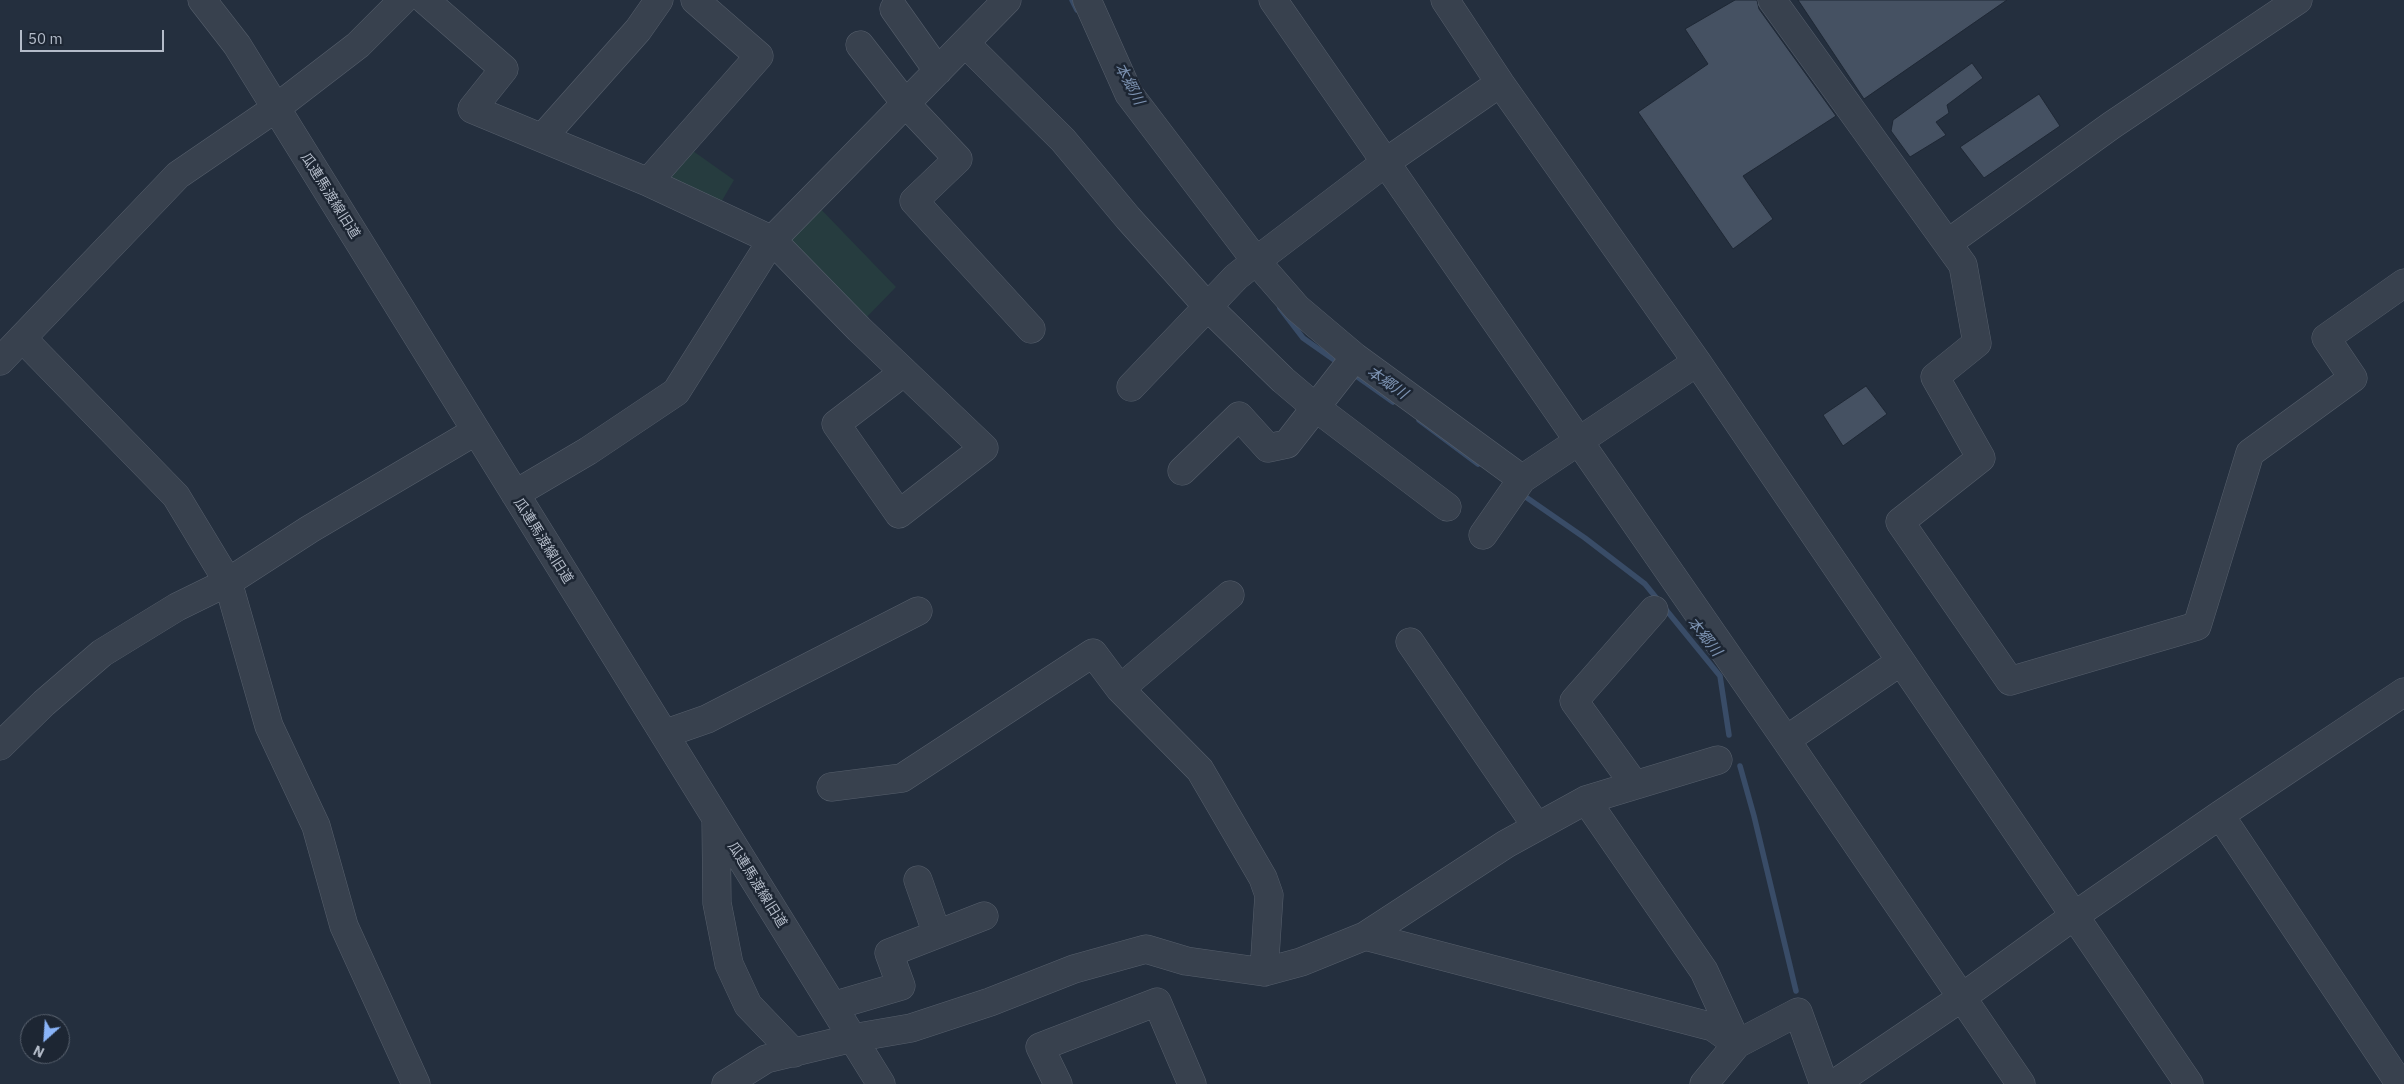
<!DOCTYPE html>
<html>
<head>
<meta charset="utf-8">
<style>
  body { margin:0 }
  #map { position:relative; width:2404px; height:1084px; overflow:hidden; background:#242f3e; font-family:"IBM Plex Sans",sans-serif }
  canvas { display:block }
  .north { position:absolute; left:20px; top:1014px; width:50px; height:50px; box-sizing:border-box; background:#1d2633; border:1px solid #59626f; border-radius:50%; rotate:206deg; font-size:14px; font-weight:700; line-height:20px; text-align:center; color:#b4bcc9 }
  .north::after { content:''; display:block; margin:auto; width:18px; height:22px; background:#8ab4f8; clip-path:polygon(50% 0,100% 100%,50% 72%,0 100%) }
  .scale { position:absolute; left:20px; top:30px; width:144px; height:22px; box-sizing:border-box; border:2px solid #b4bcc9; border-top:0; padding-left:6px; font-size:15px; line-height:18px; white-space:nowrap; color:#b4bcc9; -webkit-text-stroke:4px #1d2633; paint-order:stroke }
</style>
</head>
<body>
<div id="map">
<canvas width="2404" height="1084"></canvas>
<div class="north">N</div>
<div class="scale">50 m</div>
</div>
<script>
const ctx = document.querySelector('canvas').getContext('2d');
ctx.lineJoin = 'round';
function paint(path, color) {
  ctx.fillStyle = color;
  ctx.fill(path, 'evenodd');
}
function shape(rows) {
  const path = new Path2D();
  for (const r of rows) {
    path.moveTo(r[0], r[1]);
    for (let i = 2; i < r.length; i += 2) path.lineTo(r[i], r[i + 1]);
  }
  return path;
}
function strokePath(path, color, width, dash) {
  ctx.strokeStyle = color;
  ctx.lineWidth = width;
  ctx.lineCap = dash ? 'butt' : 'round';
  ctx.setLineDash(dash || []);
  ctx.stroke(path);
}
function drawText(font, color, halo, rows, align = 'center') {
  ctx.font = font + ' "IBM Plex Sans","Noto Sans JP",sans-serif';
  ctx.lineWidth = 5;
  ctx.setLineDash([]);
  ctx.textBaseline = 'middle';
  ctx.strokeStyle = halo;
  ctx.fillStyle = color;
  for (const [text, x, y, turn = 0] of rows) {
    ctx.save();
    ctx.translate(x, y);
    ctx.rotate((+turn || 0) * Math.PI / 180);
    ctx.textAlign = isNaN(turn) ? turn : align;
    if (halo) ctx.strokeText(text, 0, 0);
    ctx.fillText(text, 0, 0);
    ctx.restore();
  }
}
const green = shape([
  [686,146,734,180,716,211,656,182],
  [814,202,896,287,861,323,779,241]
]);
const stream = shape([
  [1072,0,1077,10],
  [1280,308,1303,338,1340,364],
  [1352,373,1393,402],
  [1419,420,1478,464],
  [1520,493,1585,538,1645,584,1720,676,1729,735],
  [1740,766,1754,816,1796,991]
]);
const building = shape([
  [1735,0,1757,0,1759,9,1836,116,1743,176,1773,219,1733,249,1638,112,1708,64,1685,29,1735,0],
  [1798,0,2007,0,1864,99,1798,0],
  [1972,63,1983,78,1947,105,1949,113,1936,122,1946,135,1910,157,1891,131,1893,120,1972,63],
  [2039,94,2060,126,1984,178,1960,147,2039,94],
  [1866,386,1887,414,1843,446,1823,415,1866,386]
]);
const minor = shape([
  [202,0,237,45,881,1084],
  [425,0,504,69,472,109,648,182,772,240,859,329,984,448,899,514,836,424,904,372],
  [1087,0,1129,94,1256,261,1297,308,1355,357,1522,479,1697,362],
  [1273,0,1786,740,2021,1084],
  [1445,0,1500,83,1697,362,2189,1084],
  [1772,0,1963,265,1977,343,1935,377,1981,458,1900,522,2010,681,2197,626,2250,453,2353,378,2326,338,2404,283],
  [894,9,938,71],
  [965,43,1063,140,1128,218,1208,307,1283,380,1315,407,1447,507],
  [860,45,906,104,958,159,914,201,1031,329],
  [543,137,638,30,659,0],
  [648,182,759,56,695,0],
  [1948,243,2112,125,2298,0],
  [22,338,176,496,228,582,269,726,316,826,344,926,416,1084],
  [0,361,178,175,276,108,358,45,403,0],
  [1131,387,1236,277,1256,261,1386,162,1500,83],
  [1182,471,1239,416,1268,448,1287,444,1355,357],
  [515,494,588,451,676,392,772,240,1007,0],
  [1483,535,1522,479],
  [1410,642,1537,827],
  [1120,689,1230,595],
  [664,734,707,719,918,611],
  [1786,740,1900,662],
  [0,746,44,703,102,653,177,607,228,582,310,529,476,431],
  [1634,784,1574,701,1654,610],
  [831,787,902,778,1093,653,1120,689,1200,770,1263,878,1269,895,1264,972],
  [1586,800,1704,971,1737,1043],
  [2220,815,2400,1084],
  [716,818,717,903,729,964,748,1005,794,1053],
  [918,880,937,934],
  [1365,936,1713,1027,1737,1044],
  [833,1006,901,986,889,953,984,916],
  [726,1084,766,1059,853,1038,911,1028,990,1002,1074,969,1146,949,1186,961,1264,972,1301,962,1365,936,1506,844,1586,800,1718,760],
  [1058,1084,1040,1047,1157,1002,1192,1084],
  [1704,1084,1737,1044,1798,1012,1824,1084],
  [1834,1084,1961,998,2074,916,2220,815,2404,692]
]);
const streetNames = [
  ["瓜連馬渡線旧道",330,196,58],
  ["瓜連馬渡線旧道",543,541,58],
  ["瓜連馬渡線旧道",757,885,58]
];
const waterNames = [
  ["本郷川",1129,84,62],
  ["本郷川",1387,383,35],
  ["本郷川",1704,637,51]
];
paint(green, '#263c3f');
strokePath(stream, '#394c67', 5.5);
paint(building, '#455162');
strokePath(building, '#1f2835', 1);
strokePath(minor, '#565f6c', 29);
strokePath(minor, '#38414e', 28);
drawText('14px', '#b4bcc9', '#1d2633', streetNames);
drawText('italic 15px', '#7c92b1', '#1d2633', waterNames);
</script>
</body>
</html>
